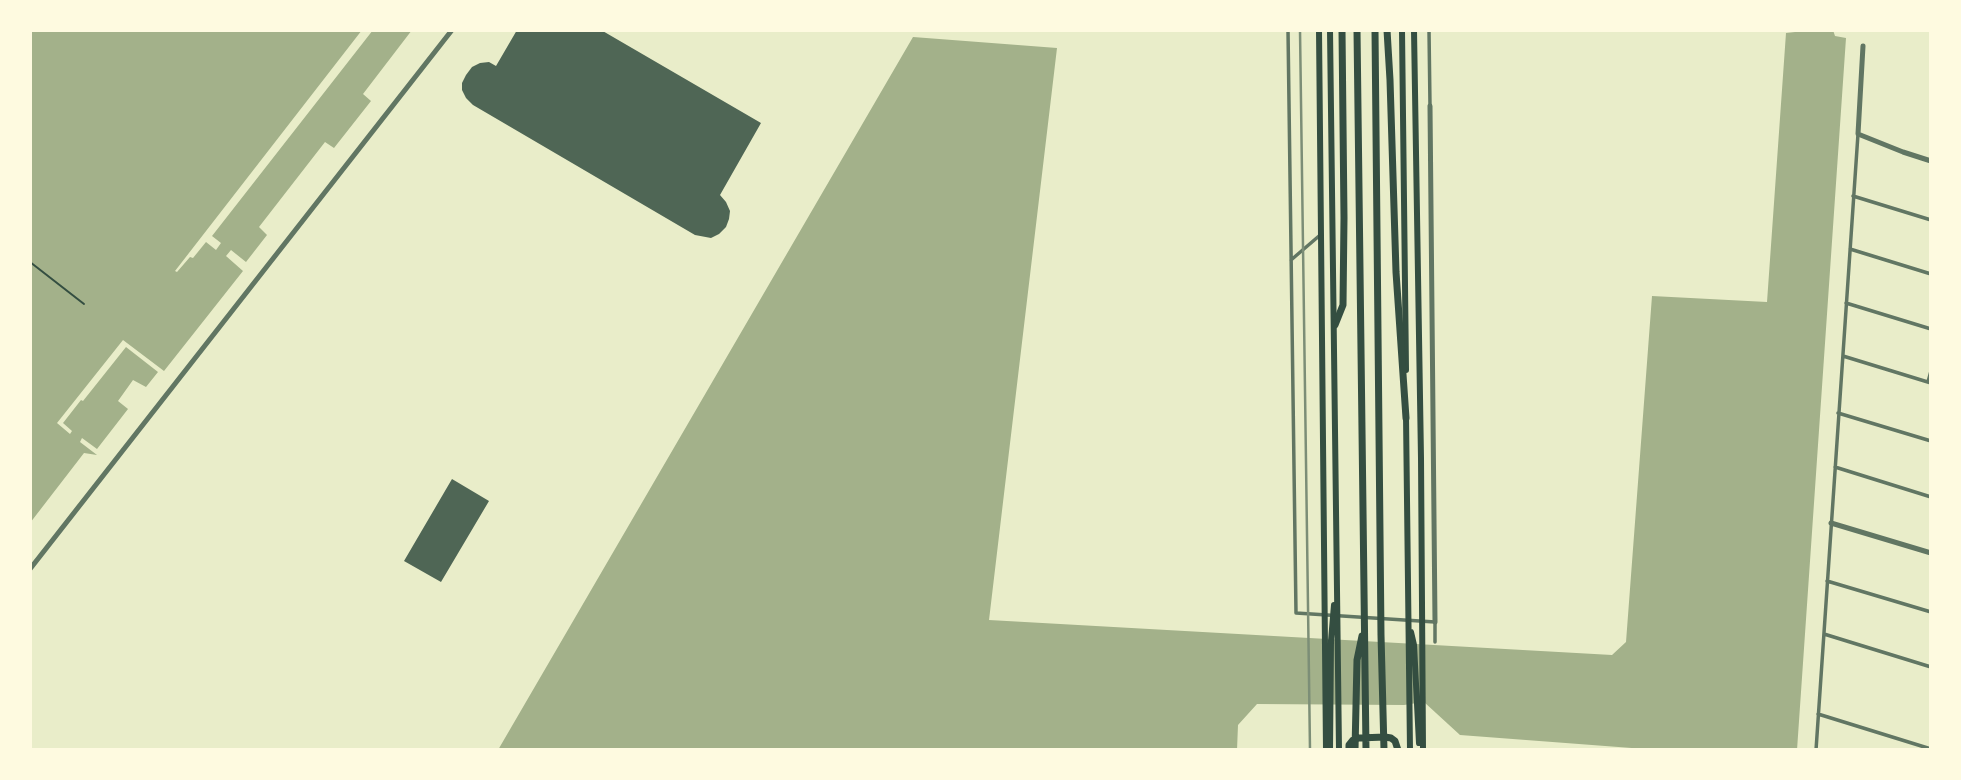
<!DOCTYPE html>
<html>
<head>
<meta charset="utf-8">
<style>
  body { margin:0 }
  #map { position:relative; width:1961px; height:780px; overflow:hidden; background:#e9edc9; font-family:Jost,sans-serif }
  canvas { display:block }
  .frame { position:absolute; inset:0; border:32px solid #fefae0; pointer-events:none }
</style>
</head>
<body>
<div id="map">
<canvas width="1961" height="780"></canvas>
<div class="frame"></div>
</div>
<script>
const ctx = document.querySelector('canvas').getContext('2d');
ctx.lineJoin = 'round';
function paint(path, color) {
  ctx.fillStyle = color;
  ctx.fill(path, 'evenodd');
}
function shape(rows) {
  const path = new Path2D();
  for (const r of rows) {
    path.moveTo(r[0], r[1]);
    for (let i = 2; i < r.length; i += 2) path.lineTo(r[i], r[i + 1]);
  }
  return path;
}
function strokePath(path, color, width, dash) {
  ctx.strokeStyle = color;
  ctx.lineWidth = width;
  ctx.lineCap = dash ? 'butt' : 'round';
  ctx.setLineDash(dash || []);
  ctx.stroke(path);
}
const water = shape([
  [30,30,412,30,363,94,371,101,334,148,325,142,259,227,267,235,246,262,231,250,226,256,243,271,164,371,123,340,57,423,70,434,72,431,63,423,81,400,83,401,126,347,158,372,146,387,133,380,118,401,128,409,97,449,82,438,80,442,97,455,84,453,30,523],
  [1795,30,1833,30,1835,36,1846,38,1797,750,1658,750,1460,735,1424,702,1404,705,1257,704,1238,725,1237,750,498,750,913,37,1057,48,989,620,1612,655,1626,642,1652,296,1767,302,1786,33,1795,32]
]);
const pier = shape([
  [362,30,373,30,212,236,221,243,216,250,206,242,193,258,190,257,177,272,175,271]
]);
const building = shape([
  [517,30,601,30,761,123,720,195,726,202,730,211,729,219,726,227,719,234,711,238,695,235,473,105,466,98,462,90,462,83,466,75,472,67,480,63,489,62,496,66],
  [452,479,489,501,441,582,404,561]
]);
const path = shape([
  [30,262,84,304]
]);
const minor = shape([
  [1288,30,1296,613,1435,622,1435,642],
  [1429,30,1430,106],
  [1853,196,1931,220],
  [1850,249,1931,274],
  [1291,260,1319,236],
  [1846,303,1931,329],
  [1843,356,1931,383],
  [1928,382,1931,371],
  [1838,413,1931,441],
  [1835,467,1931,497],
  [1827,581,1931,612],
  [1824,634,1931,667],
  [1818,714,1931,749],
  [1816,750,1858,134]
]);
const tertiary = shape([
  [1863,46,1858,134,1903,152,1931,161],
  [1430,106,1435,622],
  [1831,523,1931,553],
  [30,569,452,30]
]);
const trunk = shape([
  [1319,30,1326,750],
  [1330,30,1339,750],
  [1402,30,1406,370],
  [1414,30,1421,458,1423,750],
  [1406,416,1410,750],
  [1411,632,1414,645,1419,743],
  [1330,750,1331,641,1334,605]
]);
const motorway = shape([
  [1357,30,1366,750],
  [1375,30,1381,635,1384,750],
  [1387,30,1390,80,1396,272,1406,418],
  [1335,325,1343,305,1344,218,1342,30],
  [1349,750,1349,745,1353,740,1359,738,1385,737,1391,738,1395,741,1398,750],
  [1355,750,1357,660,1362,636]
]);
const rail = shape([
  [1300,30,1310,750]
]);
paint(water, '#a3b18a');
paint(pier, '#e9edc9');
paint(building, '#4f6655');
strokePath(path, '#344e41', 2);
strokePath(minor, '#617663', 3.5);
strokePath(tertiary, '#617663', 5);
strokePath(trunk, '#344e41', 6);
strokePath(motorway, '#344e41', 7);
strokePath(rail, '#7c8e77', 2.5);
</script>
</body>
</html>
